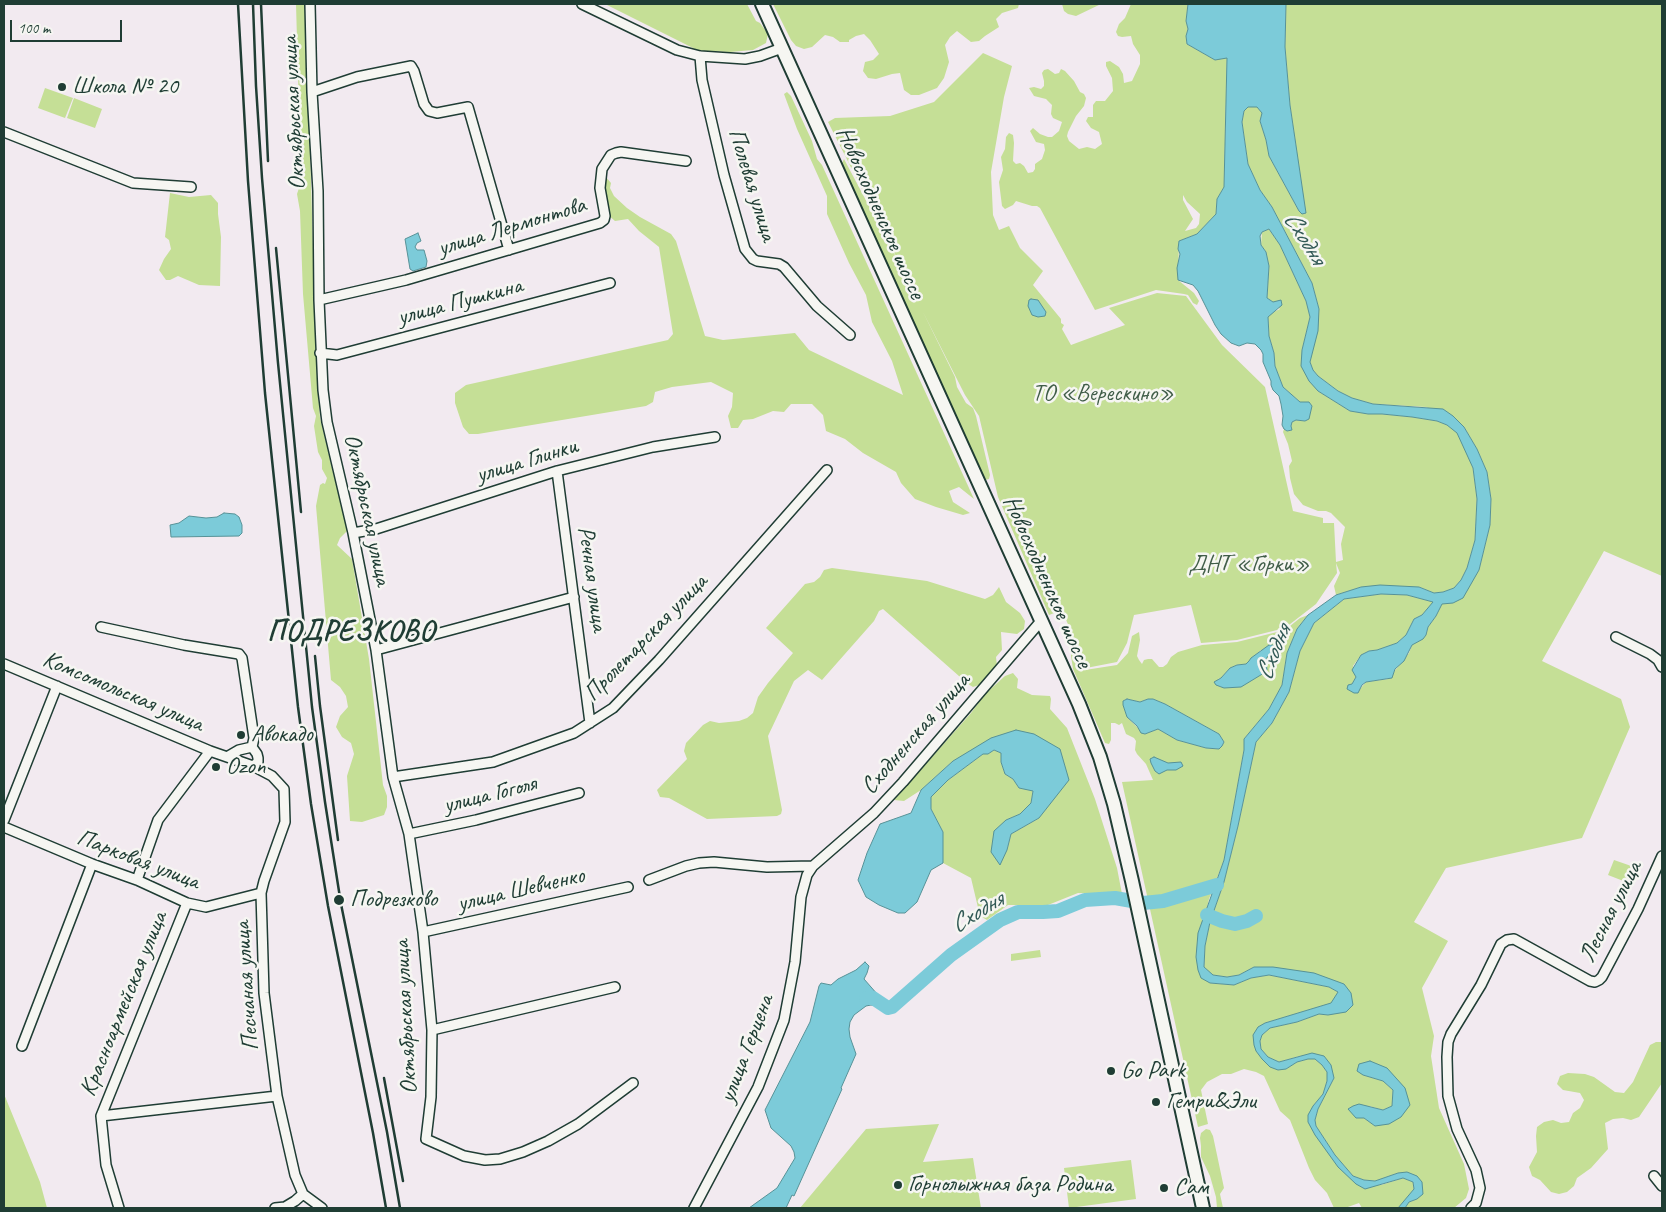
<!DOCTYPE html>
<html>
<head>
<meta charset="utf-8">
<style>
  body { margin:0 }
  #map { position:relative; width:1666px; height:1212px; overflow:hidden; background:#f2eaf0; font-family:Caveat,sans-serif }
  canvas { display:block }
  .frame { position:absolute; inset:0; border:5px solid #1f3d34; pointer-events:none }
  .scale { position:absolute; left:10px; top:20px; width:112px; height:22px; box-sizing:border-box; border:2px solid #1f3d34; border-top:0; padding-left:6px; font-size:15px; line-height:18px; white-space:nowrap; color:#1f3d34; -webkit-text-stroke:4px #f6f6f2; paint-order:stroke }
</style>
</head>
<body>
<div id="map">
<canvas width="1666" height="1212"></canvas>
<div class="frame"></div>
<div class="scale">100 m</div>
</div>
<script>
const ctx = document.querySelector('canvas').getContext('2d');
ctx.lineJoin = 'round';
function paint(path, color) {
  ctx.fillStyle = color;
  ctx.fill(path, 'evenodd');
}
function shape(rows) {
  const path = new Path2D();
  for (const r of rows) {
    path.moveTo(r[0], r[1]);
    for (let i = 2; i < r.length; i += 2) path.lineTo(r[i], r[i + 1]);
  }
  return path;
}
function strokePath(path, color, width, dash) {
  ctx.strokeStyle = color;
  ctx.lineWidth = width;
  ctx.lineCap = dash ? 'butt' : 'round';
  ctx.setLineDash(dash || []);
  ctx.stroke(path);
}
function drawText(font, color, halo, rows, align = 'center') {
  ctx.font = font + ' Caveat,sans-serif';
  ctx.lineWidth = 5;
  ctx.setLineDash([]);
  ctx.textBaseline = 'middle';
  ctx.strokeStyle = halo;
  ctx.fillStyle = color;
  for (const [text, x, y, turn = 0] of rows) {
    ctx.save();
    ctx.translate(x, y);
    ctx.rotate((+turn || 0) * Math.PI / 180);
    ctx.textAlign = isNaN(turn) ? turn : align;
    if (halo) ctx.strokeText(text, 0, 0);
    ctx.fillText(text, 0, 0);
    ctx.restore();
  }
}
const green = shape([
  [296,4,307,4,308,84,317,379,320,418,347,531,340,538,337,545,352,559,369,659,383,785,387,796,387,807,384,815,362,822,350,821,347,776,354,754,351,743,342,737,336,727,340,716,348,707,346,696,340,687,331,680,316,506,320,485,323,483,325,484,327,478,322,469,322,460,318,452,314,426,316,416,313,408,303,294,300,211,297,194,301,182],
  [605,4,747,4,756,21,760,23,768,34,766,43,753,50,730,52,699,51],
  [773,4,1019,4,1018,8,1002,13,996,19,999,27,985,36,979,41,971,42,957,31,950,37,945,45,949,62,944,78,937,88,919,95,911,95,904,90,900,73,892,74,876,79,868,78,863,71,865,62,873,60,879,54,870,40,864,34,856,36,849,40,849,42,840,42,833,37,825,35,812,47,804,49,796,46,791,40],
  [1062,4,1101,4,1076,16,1068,14,1064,11],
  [1131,4,1188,4,1186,21,1188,29,1186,36,1187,44,1215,60,1227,57,1224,187,1217,199,1216,214,1197,234,1179,241,1178,280,1194,293,1199,301,1197,305,1193,303,1188,295,1184,294,1156,290,1095,310,1040,208,1037,206,1032,206,1016,201,1013,205,1005,209,1002,206,999,182,1003,170,1001,157,1005,149,1006,137,1009,133,1013,135,1014,143,1013,161,1016,164,1020,163,1024,166,1028,173,1033,172,1035,169,1035,164,1042,159,1045,150,1044,144,1036,142,1030,131,1033,128,1040,134,1048,137,1052,137,1059,131,1062,122,1053,118,1051,114,1052,105,1046,99,1034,96,1029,88,1034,87,1041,89,1044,86,1044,81,1042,73,1044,70,1048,69,1055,74,1059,73,1061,69,1065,71,1074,81,1080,92,1084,94,1086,98,1084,106,1076,116,1068,132,1067,136,1069,141,1079,149,1087,147,1095,149,1102,144,1099,132,1091,128,1086,121,1088,117,1093,117,1093,105,1096,101,1105,101,1113,91,1112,78,1106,66,1106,62,1110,61,1119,67,1123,74,1124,83,1132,81,1140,64,1140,55,1133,44,1131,36,1122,37,1118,36,1116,32,1119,24,1125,18],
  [1183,195,1187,202,1200,214,1199,224,1196,228,1185,231,1193,219,1183,200],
  [1286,4,1662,4,1662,576,1604,551,1542,661,1621,699,1630,727,1582,838,1446,868,1414,922,1448,941,1422,988,1434,1036,1431,1056,1439,1108,1464,1164,1469,1189,1466,1198,1454,1208,1405,1208,1409,1202,1417,1199,1422,1182,1398,1173,1376,1181,1364,1180,1353,1176,1335,1155,1316,1126,1315,1120,1318,1109,1334,1078,1324,1056,1300,1056,1279,1062,1268,1057,1261,1049,1260,1041,1262,1035,1270,1028,1297,1022,1319,1014,1328,1015,1344,984,1254,967,1239,975,1227,977,1212,975,1204,967,1205,946,1210,922,1224,882,1238,826,1256,742,1272,723,1289,692,1300,651,1314,623,1344,599,1381,594,1407,595,1434,602,1422,615,1414,619,1406,635,1397,643,1377,650,1369,651,1361,655,1353,666,1356,677,1352,684,1360,689,1366,682,1388,679,1409,653,1412,645,1426,635,1428,627,1436,616,1442,603,1453,603,1479,570,1490,525,1491,499,1487,472,1477,449,1464,427,1426,407,1373,404,1352,398,1338,391,1318,376,1313,370,1310,362,1319,309,1312,283,1272,207,1260,190,1248,164,1242,122,1244,111,1248,107,1257,107,1263,113,1260,121,1266,140,1269,156,1299,211,1305,213,1290,105,1285,47],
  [1387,1068,1401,1117,1375,1126,1364,1118,1369,1106,1383,1110,1392,1106,1393,1090,1383,1081,1363,1075],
  [983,53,1012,66,1004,97,991,172,993,215,999,230,1009,226,1020,248,1043,271,1033,285,1061,319,1061,323,1064,325,1062,329,1071,345,1125,325,1109,308,1157,293,1186,296,1222,345,1265,387,1293,511,1323,518,1323,523,1334,523,1336,562,1343,560,1341,544,1345,527,1331,513,1326,511,1318,511,1303,505,1294,494,1290,478,1289,466,1292,461,1288,444,1283,432,1284,429,1287,431,1292,430,1291,426,1292,422,1296,420,1305,421,1312,406,1309,403,1300,402,1283,387,1275,366,1274,353,1269,336,1268,317,1271,313,1280,309,1273,302,1267,298,1269,266,1266,252,1261,245,1262,232,1269,229,1280,245,1306,301,1310,317,1302,350,1318,391,1350,411,1368,414,1382,414,1412,417,1437,421,1447,425,1457,432,1466,450,1473,468,1477,499,1475,540,1467,568,1461,580,1454,588,1443,592,1434,593,1419,587,1361,587,1336,595,1334,586,1340,573,1336,563,1337,573,1316,604,1285,628,1237,640,1201,643,1191,605,1134,615,1127,643,1117,662,1086,668,1062,610,1049,615,998,497,979,416,965,395,923,312,955,377,957,387,966,403,973,408,976,416,990,475,989,479,985,480,981,473,842,163,844,159,904,272,828,122,835,118,890,116,934,102],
  [45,88,73,98,65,118,38,108],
  [787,92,791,96,812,141,817,159,822,165,974,499,959,487,949,491,953,502,970,513,963,515,936,507,915,499,901,483,896,472,863,453,845,439,826,431,823,415,812,404,791,404,784,412,773,411,753,419,743,420,738,428,731,428,728,416,732,407,733,393,711,382,672,387,655,392,653,402,646,406,478,434,469,434,463,427,455,403,455,393,466,385,668,340,673,334,659,247,639,231,628,219,615,221,608,215,602,184,605,176,611,183,610,188,614,196,627,208,640,217,671,234,676,241,705,336,723,340,795,333,809,350,903,395,892,361,872,322,866,295,849,263,827,214,827,196,797,129,784,94],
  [74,98,102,109,95,128,67,118],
  [170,193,189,197,211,195,218,203,218,214,221,237,220,286,199,285,178,276,170,280,166,280,159,270,164,259,171,249,169,240,165,237],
  [832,568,927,581,985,599,993,595,999,587,1006,602,1020,613,1025,621,1024,629,1017,634,1001,632,1002,650,996,657,997,666,982,684,973,687,968,684,883,609,879,611,874,621,822,680,808,670,794,681,768,736,782,810,781,814,777,816,707,819,669,798,660,797,657,790,687,759,684,751,686,743,703,725,710,721,719,723,739,721,747,718,753,713,758,697,768,683,793,653,766,628,805,584,814,582,820,577,824,570],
  [1308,615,1297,629,1287,653,1282,685,1269,709,1244,739,1244,750,1224,860,1209,899,1196,957,1210,983,1234,985,1251,978,1269,975,1329,987,1338,992,1332,1003,1265,1023,1256,1051,1270,1067,1286,1069,1297,1062,1308,1059,1315,1059,1322,1065,1327,1072,1327,1081,1323,1094,1313,1106,1308,1122,1356,1184,1381,1185,1403,1178,1413,1182,1414,1189,1410,1195,1398,1208,1362,1208,1359,1203,1345,1208,1334,1208,1327,1193,1315,1180,1309,1168,1290,1120,1280,1111,1264,1076,1256,1072,1244,1069,1231,1074,1222,1074,1207,1082,1201,1090,1208,1124,1198,1127,1122,782,1153,780,1146,764,1137,754,1135,750,1136,741,1134,738,1126,734,1122,723,1119,725,1115,723,1111,723,1111,740,1109,744,1105,743,1073,669,1071,656,1071,651,1074,647,1077,650,1085,670,1117,665,1128,653,1132,636,1139,632,1140,640,1137,656,1139,660,1142,664,1144,660,1148,659,1152,659,1159,667,1163,667,1167,664,1171,657,1178,652,1202,645,1237,642,1285,630,1300,618],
  [1261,650,1278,650,1267,657,1266,662,1267,666,1264,673,1241,686,1220,687,1218,679,1221,678,1230,668,1237,665,1246,664],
  [1127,699,1140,702,1148,699,1153,699,1165,704,1219,734,1224,742,1222,746,1219,749,1206,748,1177,740,1158,729,1145,734,1139,729,1127,717,1123,701],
  [1013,673,1018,679,1017,688,1032,695,1050,696,1051,699,1050,709,1067,728,1095,799,1117,868,1122,894,1078,893,1048,905,1008,905,987,920,980,916,971,878,943,863,943,832,931,809,931,797,948,780,983,754,988,754,994,750,1001,753,1001,762,1005,774,1013,779,1019,788,1033,790,1031,803,1020,814,1006,820,1007,850,1011,834,1039,818,1034,734,953,761,921,790,904,801,894,800,971,713,985,694,1005,676],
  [1614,860,1637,868,1631,884,1608,875],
  [1040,950,1041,957,1011,961,1011,954],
  [1656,1042,1662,1042,1662,1083,1639,1117,1631,1120,1623,1118,1613,1119,1605,1123,1608,1149,1591,1168,1577,1178,1574,1186,1567,1192,1559,1194,1551,1192,1540,1180,1532,1176,1529,1167,1537,1152,1536,1136,1537,1127,1544,1122,1553,1120,1561,1123,1569,1122,1573,1113,1580,1108,1584,1100,1580,1093,1563,1090,1557,1084,1560,1076,1568,1073,1585,1074,1594,1077,1615,1092,1624,1093,1633,1082,1650,1045],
  [4,1094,40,1182,47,1208,4,1208],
  [939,1124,923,1162,973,1158,981,1208,800,1208,866,1129],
  [1206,1129,1210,1130,1213,1136,1224,1188,1220,1194,1223,1208,1217,1208,1216,1197,1210,1176,1201,1157,1201,1146,1200,1138,1201,1133],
  [1131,1160,1136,1199,1069,1208,1064,1168]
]);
const water = shape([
  [1188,4,1286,4,1285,47,1290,105,1306,213,1302,214,1299,211,1269,156,1266,140,1260,121,1262,113,1257,107,1248,107,1244,111,1242,122,1248,164,1260,190,1272,207,1312,283,1319,309,1318,331,1310,362,1313,370,1318,376,1338,391,1352,398,1373,404,1443,409,1453,416,1464,427,1477,449,1487,472,1491,499,1490,525,1479,570,1463,598,1453,603,1442,604,1436,616,1428,627,1426,635,1423,639,1412,645,1404,661,1395,669,1392,678,1366,682,1362,685,1358,693,1354,693,1347,689,1348,685,1352,684,1356,677,1352,670,1361,655,1369,651,1377,650,1397,643,1406,635,1414,619,1422,615,1433,602,1407,595,1381,594,1344,599,1314,623,1300,651,1289,692,1272,723,1256,742,1238,826,1224,882,1210,922,1205,946,1204,967,1213,975,1227,977,1239,975,1254,967,1273,967,1314,973,1344,984,1351,993,1353,1005,1346,1012,1328,1015,1319,1014,1297,1022,1270,1028,1262,1035,1260,1041,1261,1049,1268,1057,1279,1062,1312,1053,1324,1056,1331,1065,1334,1078,1318,1109,1315,1120,1316,1126,1335,1155,1353,1176,1364,1180,1375,1181,1398,1173,1407,1172,1417,1176,1422,1182,1423,1194,1417,1199,1409,1202,1405,1208,1398,1208,1414,1189,1413,1182,1403,1178,1365,1189,1356,1184,1338,1167,1315,1135,1308,1122,1308,1115,1313,1106,1323,1094,1327,1081,1327,1072,1322,1065,1315,1059,1308,1059,1297,1062,1286,1069,1278,1070,1270,1067,1262,1059,1256,1051,1254,1045,1253,1035,1258,1027,1265,1023,1331,1003,1338,992,1329,987,1269,975,1251,978,1234,985,1210,983,1201,978,1198,970,1196,957,1198,933,1224,860,1244,750,1244,739,1269,709,1282,685,1287,653,1297,629,1308,615,1336,595,1361,587,1380,585,1419,587,1434,593,1443,592,1454,588,1461,580,1467,568,1475,540,1477,499,1473,468,1457,433,1447,425,1437,421,1412,417,1382,414,1368,414,1350,411,1318,391,1309,381,1301,366,1302,350,1310,317,1306,301,1280,245,1269,229,1262,232,1260,236,1261,245,1266,252,1269,266,1267,298,1273,302,1281,300,1282,305,1268,317,1269,336,1274,353,1275,366,1283,387,1300,402,1309,402,1312,406,1309,419,1305,421,1296,420,1292,422,1291,426,1292,430,1287,431,1284,429,1282,425,1283,416,1281,404,1279,396,1273,390,1271,385,1271,381,1263,362,1263,354,1261,350,1255,344,1247,343,1239,346,1231,343,1221,334,1215,325,1198,291,1193,285,1178,280,1177,268,1180,254,1178,249,1179,241,1197,234,1216,214,1217,199,1224,187,1227,58,1215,60,1187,44,1186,36,1188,29,1186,21,1188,4],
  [418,233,421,241,417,243,415,247,417,250,424,250,427,261,426,267,413,271,410,269,405,239,418,233],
  [1031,299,1038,300,1046,312,1045,316,1038,317,1032,315,1028,306,1029,300,1031,299],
  [224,513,235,514,239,517,242,525,242,533,239,536,171,537,170,525,179,523,189,516,206,518,217,517,224,513],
  [1269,645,1273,645,1279,651,1271,654,1267,657,1266,662,1267,670,1264,673,1241,687,1224,688,1216,685,1214,682,1221,678,1230,668,1237,665,1246,664,1249,661,1251,658,1269,645],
  [1127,699,1140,702,1148,699,1153,699,1165,704,1219,734,1224,742,1222,746,1219,749,1206,748,1177,740,1158,729,1145,734,1141,733,1137,726,1127,717,1123,705,1123,701,1127,699],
  [1016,730,1034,734,1060,749,1069,780,1039,818,1011,834,1007,850,1000,865,991,852,994,831,1006,820,1020,814,1031,803,1033,791,1019,788,1013,779,1005,774,1001,762,1001,753,994,750,988,754,983,754,948,780,931,797,931,809,943,832,943,863,931,870,917,902,905,913,898,913,879,905,866,897,858,880,867,853,880,824,911,813,921,790,953,761,991,738,1016,730],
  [1154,757,1168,763,1181,762,1183,766,1176,770,1167,770,1159,774,1155,771,1151,763,1150,759,1154,757],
  [865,962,869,966,867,973,864,979,885,1003,881,1007,871,1005,866,1006,854,1015,850,1022,849,1029,850,1037,856,1054,841,1088,842,1089,794,1196,792,1195,786,1208,749,1208,777,1188,795,1158,794,1152,791,1146,771,1128,765,1110,810,1022,819,986,821,983,831,985,838,979,856,970,865,962],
  [1370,1061,1387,1068,1405,1088,1410,1105,1401,1117,1389,1124,1375,1126,1364,1118,1356,1118,1348,1109,1353,1106,1359,1104,1383,1110,1392,1106,1393,1090,1383,1081,1363,1075,1357,1071,1359,1064,1370,1061]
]);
const river = shape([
  [1207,915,1222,921,1235,924,1247,921,1256,916],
  [866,998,873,998,888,1008,892,1007,951,955,1000,920,1018,912,1043,912,1058,911,1085,900,1115,898,1143,903,1163,901,1217,885]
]);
const minor = shape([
  [310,4,312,92,318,191,319,300,323,390,327,422,353,533,376,650,393,777,409,834,423,932,432,1030,431,1097,426,1139,464,1156,485,1160,500,1159,523,1152,548,1141,578,1124,633,1083],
  [582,4,677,50,700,56,745,59,760,56,782,48],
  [700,56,702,80,724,175,745,249,753,259,757,261,779,264,784,267,817,306,850,335],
  [312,92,357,77,411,66,414,71,424,104,429,111,437,113,468,107,509,250],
  [4,132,133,183,191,187],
  [319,300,406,280,600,223,604,220,605,216,600,188,602,169,611,155,616,153,621,152,686,161],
  [320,353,337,355,610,283],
  [557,471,590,723],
  [353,533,376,529,557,471,653,447,715,437],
  [101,627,184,645,239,654,242,658,254,738,252,747],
  [1616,637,1650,654,1658,660,1662,667],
  [376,650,574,597],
  [4,664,210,751,253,766,272,776,284,789,285,822,264,881,261,893,264,993,277,1096,295,1175,303,1194,322,1208],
  [227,757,239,750,252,747,257,754,258,758,258,762,253,766],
  [393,777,493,762,574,733,613,708,659,660,827,470],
  [4,820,57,686],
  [4,827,92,864,137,880,187,903,206,907,261,893],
  [409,834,476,820,579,793],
  [137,880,158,820,210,751],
  [649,880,686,866,699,863,714,862,767,867,813,866],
  [423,932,628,887],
  [432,1030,615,987],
  [22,1046,92,864],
  [101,1116,277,1096],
  [1654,1176,1662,1186],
  [119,1208,106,1165,101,1116,187,903],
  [275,1208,285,1207,295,1201,303,1194],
  [694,1208,758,1087,784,1020,795,962,801,897,807,875,813,866,874,813,903,782,1041,621],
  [1471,1208,1476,1203,1480,1188,1476,1170,1457,1129,1448,1096,1447,1057,1448,1042,1451,1034,1481,985,1501,944,1507,940,1514,939,1590,981,1595,982,1599,980,1602,977,1638,909,1662,856]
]);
const secondary = shape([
  [762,4,1079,704,1100,757,1114,804,1132,881,1203,1208]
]);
const rail = shape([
  [238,4,248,181,265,393,298,707,311,804,328,906,373,1133,386,1208],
  [253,4,256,86,262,178,278,363,312,707,325,802,341,904,387,1132,400,1208],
  [261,4,268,161],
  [276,248,301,512],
  [315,656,320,706,338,840],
  [384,1078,403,1181]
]);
const markers = [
  [62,87,5,"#1f3d34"],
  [241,735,5,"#1f3d34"],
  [216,767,5,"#1f3d34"],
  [339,900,6,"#1f3d34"],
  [1111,1071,5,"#1f3d34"],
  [1156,1102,5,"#1f3d34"],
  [898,1185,5,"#1f3d34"],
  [1164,1188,5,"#1f3d34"]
];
const poiNames = [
  ["Школа № 20",72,87],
  ["Авокадо",251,735],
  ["Ozon",226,767],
  ["Подрезково",350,900],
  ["Go Park",1121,1071],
  ["Гемри&Эли",1166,1102],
  ["Горнолыжная база Родина",908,1185],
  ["Сам",1174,1188]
];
const streetNames = [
  ["Октябрьская улица",294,113,-93],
  ["Полевая улица",752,185,73],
  ["Новосходненское шоссе",880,213,66],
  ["улица Лермонтова",512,227,-17],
  ["улица Пушкина",460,302,-15],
  ["улица Глинки",527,461,-17],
  ["Октябрьская улица",367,510,78],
  ["Речная улица",592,579,82],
  ["Новосходненское шоссе",1047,582,66],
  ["Пролетарская улица",646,638,-46],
  ["Комсомольская улица",123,692,23],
  ["Сходненская улица",916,734,-49],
  ["улица Гоголя",490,795,-14],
  ["Парковая улица",138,860,21],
  ["улица Шевченко",521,890,-13],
  ["Лесная улица",1611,912,-63],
  ["Песчаная улица",247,986,-94],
  ["Красноармейская улица",124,1004,-68],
  ["Октябрьская улица",406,1017,-93],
  ["улица Герцена",747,1049,-69]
];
const parkNames = [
  ["ТО «Верескино»",1103,394],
  ["ДНТ «Горки»",1249,565]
];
const waterNames = [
  ["Сходня",1304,238,58],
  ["Сходня",1274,653,-68],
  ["Сходня",977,913,-31]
];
const districtNames = [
  ["ПОДРЕЗКОВО",351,632]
];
paint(green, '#c5df96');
paint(water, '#7ccbd9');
strokePath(water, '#579297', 1);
strokePath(river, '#7ccbd9', 14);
strokePath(minor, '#1f3d34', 12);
strokePath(secondary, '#1f3d34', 16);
strokePath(minor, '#f6f6f2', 9);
strokePath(secondary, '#f6f6f2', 12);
strokePath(rail, '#1f3d34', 2.5);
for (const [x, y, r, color] of markers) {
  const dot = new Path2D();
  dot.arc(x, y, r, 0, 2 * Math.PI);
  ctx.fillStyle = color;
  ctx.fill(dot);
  strokePath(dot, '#f6f6f2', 2);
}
drawText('24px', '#1f3d34', '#f6f6f2', poiNames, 'left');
drawText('24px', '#1f3d34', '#f6f6f2', streetNames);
drawText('24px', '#405d48', '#f6f6f2', parkNames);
drawText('italic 25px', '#325955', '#f6f6f2', waterNames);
ctx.letterSpacing = '1px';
drawText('bold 29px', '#1f3d34', '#f6f6f2', districtNames);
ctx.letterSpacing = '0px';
</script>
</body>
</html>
